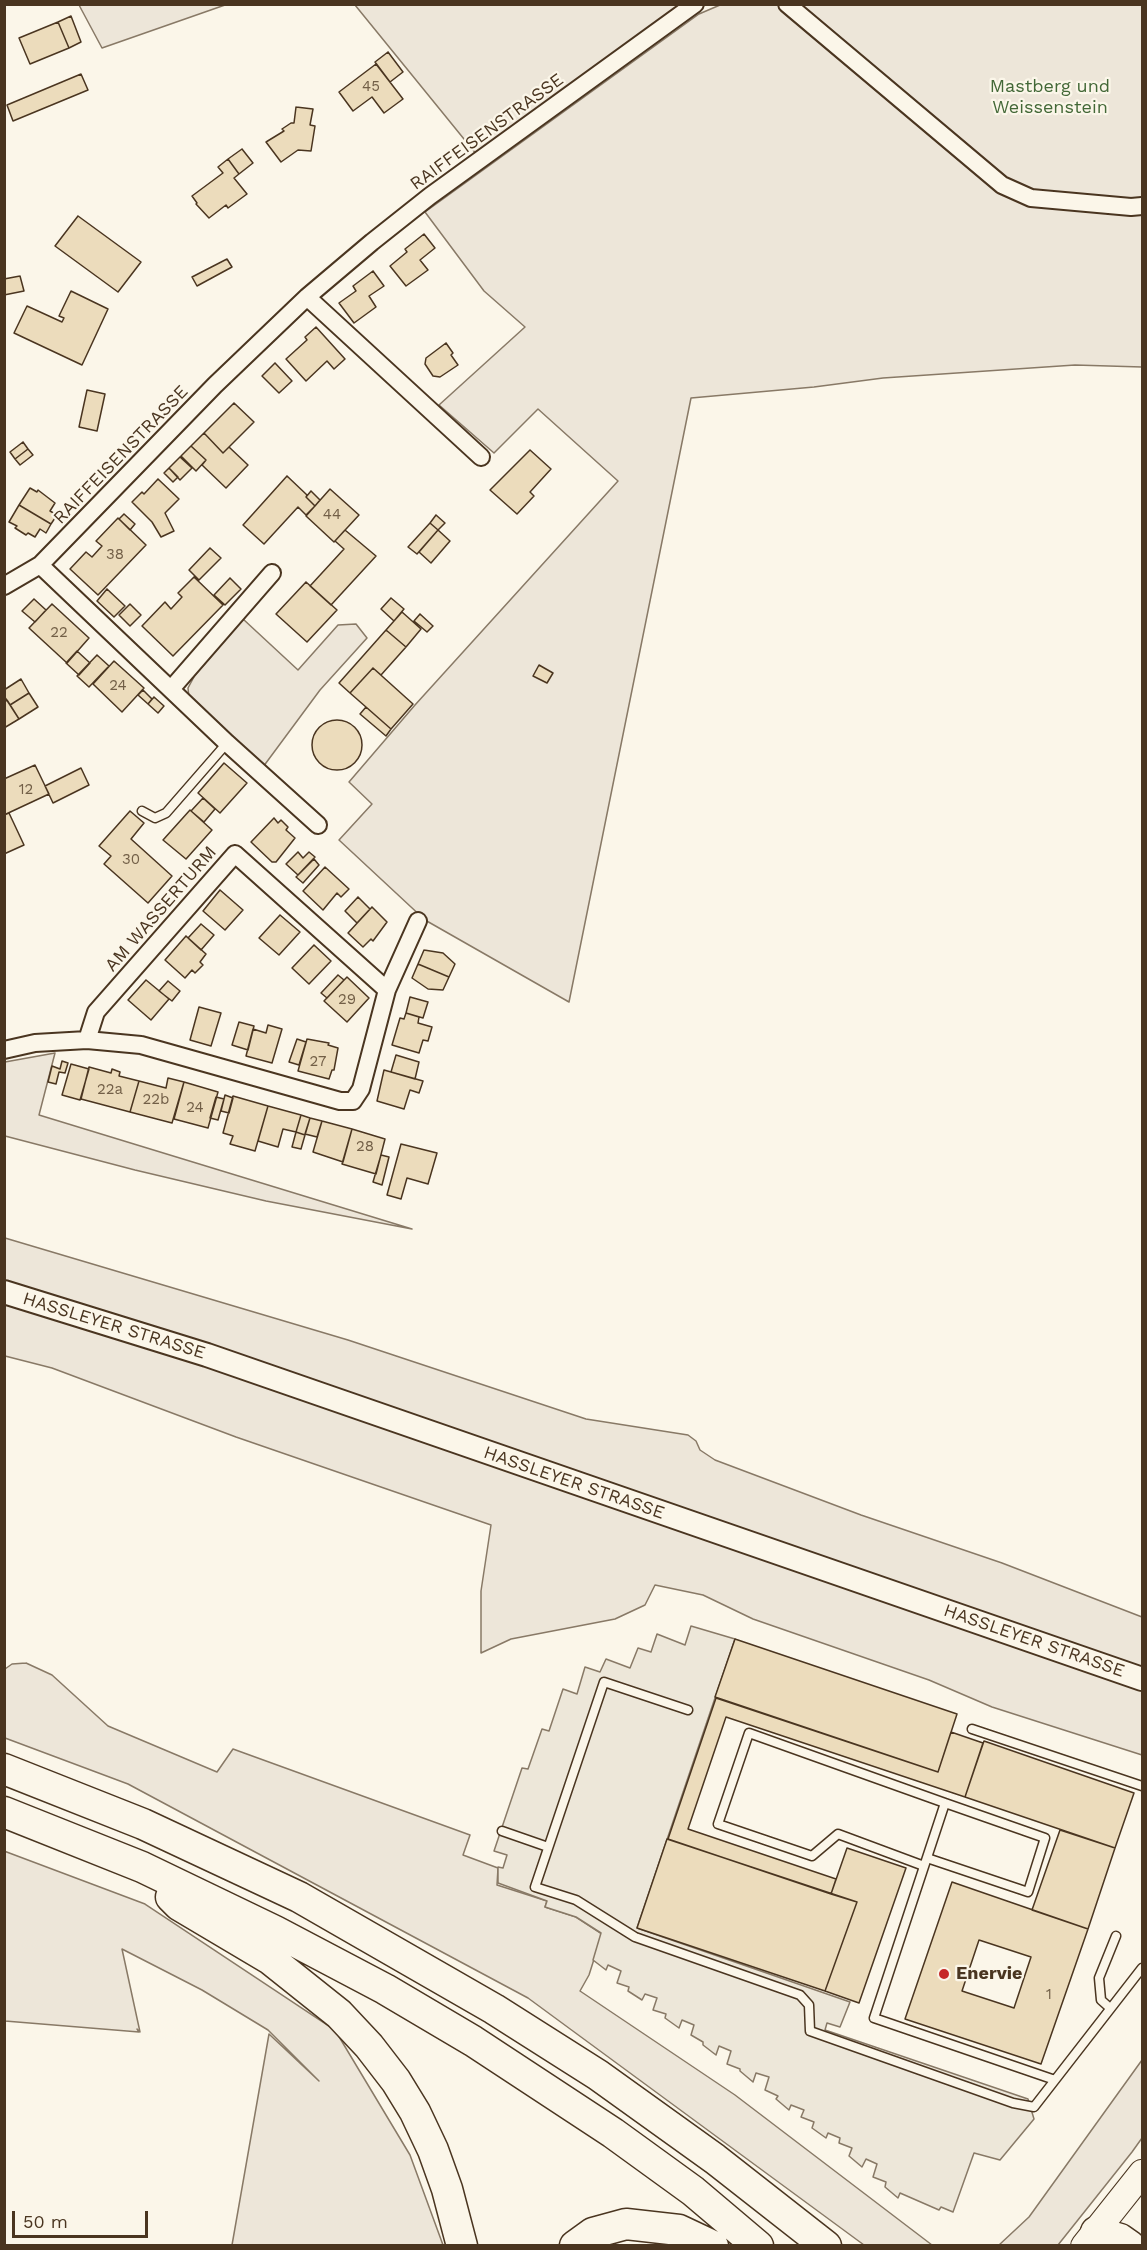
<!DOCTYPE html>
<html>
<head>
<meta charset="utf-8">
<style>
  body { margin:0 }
  #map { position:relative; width:1147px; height:2250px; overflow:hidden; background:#fbf6e9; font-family:"Work Sans",sans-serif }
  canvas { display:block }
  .frame { position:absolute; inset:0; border:6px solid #4a3520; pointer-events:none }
  .scale { position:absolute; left:12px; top:2211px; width:136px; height:27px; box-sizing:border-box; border:3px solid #4a3520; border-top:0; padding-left:8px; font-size:18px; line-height:21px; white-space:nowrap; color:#4a3520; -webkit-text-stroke:4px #fbf6e9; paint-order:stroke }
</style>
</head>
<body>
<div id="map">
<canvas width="1147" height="2250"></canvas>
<div class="frame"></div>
<div class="scale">50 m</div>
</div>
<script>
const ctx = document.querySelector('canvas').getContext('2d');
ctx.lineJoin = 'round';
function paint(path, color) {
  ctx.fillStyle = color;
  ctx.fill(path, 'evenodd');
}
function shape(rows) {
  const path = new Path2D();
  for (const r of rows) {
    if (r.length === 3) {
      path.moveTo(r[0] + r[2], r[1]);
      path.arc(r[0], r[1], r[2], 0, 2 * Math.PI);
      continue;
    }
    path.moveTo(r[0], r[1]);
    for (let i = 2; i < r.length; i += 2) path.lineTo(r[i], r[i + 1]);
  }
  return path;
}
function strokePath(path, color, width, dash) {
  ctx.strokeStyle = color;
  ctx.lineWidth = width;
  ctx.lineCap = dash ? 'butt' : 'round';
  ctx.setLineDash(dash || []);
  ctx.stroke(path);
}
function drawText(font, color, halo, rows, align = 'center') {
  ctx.font = font + ' "Work Sans",sans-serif';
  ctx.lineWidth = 4.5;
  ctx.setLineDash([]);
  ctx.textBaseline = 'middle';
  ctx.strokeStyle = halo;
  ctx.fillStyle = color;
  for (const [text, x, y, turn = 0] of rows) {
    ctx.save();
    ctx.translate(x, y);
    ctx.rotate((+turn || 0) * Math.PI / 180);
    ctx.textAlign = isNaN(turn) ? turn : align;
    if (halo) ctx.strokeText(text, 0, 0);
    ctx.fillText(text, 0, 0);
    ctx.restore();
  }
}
const green = shape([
  [79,5,225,5,102,48,79,5],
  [355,5,686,5,477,155,355,5],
  [720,5,1142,5,1142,367,1075,365,883,378,814,387,691,398,569,1002,425,920,339,840,372,804,349,782,415,705,618,481,538,409,494,453,439,405,525,327,484,291,425,212,699,14,720,5],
  [243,619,298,670,338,625,356,624,367,638,320,690,263,767,189,698,188,688,195,675,243,619],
  [55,1053,39,1115,412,1229,266,1201,135,1170,5,1136,5,1062,55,1053],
  [5,1238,348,1340,586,1419,688,1435,696,1441,700,1450,715,1460,861,1515,1002,1563,1142,1617,1142,1755,992,1707,929,1680,753,1619,703,1595,655,1585,645,1605,615,1619,511,1639,481,1653,481,1591,491,1525,236,1437,52,1368,5,1356,5,1238],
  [26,1663,52,1675,108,1726,217,1772,233,1749,470,1835,463,1855,498,1868,497,1885,547,1901,545,1907,576,1917,602,1934,589,1975,580,1991,735,2095,932,2245,864,2245,528,1998,128,1784,5,1738,5,1669,12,1664,26,1663],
  [4,1851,145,1904,335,2030,410,2155,443,2245,232,2245,269,2034,319,2081,268,2030,202,1990,122,1949,140,2032,137,2029,139,2032,5,2021,4,1851],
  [1142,2060,1142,2138,1132,2152,1058,2245,999,2245,1029,2217,1142,2060]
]);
const parking = shape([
  [691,1626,735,1639,637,1928,850,2002,840,2027,827,2023,825,2030,1028,2099,1034,2119,1000,2160,974,2153,953,2212,941,2207,939,2210,900,2193,898,2198,885,2187,886,2182,873,2177,877,2164,866,2159,862,2167,849,2156,852,2148,839,2143,840,2138,828,2133,826,2138,812,2128,814,2122,801,2117,804,2110,791,2105,789,2110,776,2099,778,2096,765,2090,769,2077,756,2073,753,2082,740,2071,740,2069,727,2064,731,2051,719,2046,716,2055,703,2045,703,2042,691,2035,694,2025,682,2020,679,2028,665,2018,666,2014,653,2010,657,1998,645,1994,642,2000,628,1991,629,1987,617,1983,621,1971,608,1965,606,1970,593,1960,601,1933,576,1917,545,1907,547,1901,498,1883,498,1867,503,1868,507,1855,494,1851,522,1768,528,1769,542,1729,549,1731,563,1689,577,1694,585,1667,600,1672,606,1659,630,1668,638,1648,651,1652,657,1634,685,1645,691,1626]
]);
const building = shape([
  [71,16,81,42,69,48,58,22,71,16],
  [58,22,69,48,30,64,19,38,58,22],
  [388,52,403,72,390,82,375,62,388,52],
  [376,64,403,99,384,113,372,97,353,111,339,92,376,64],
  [81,74,88,90,13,121,7,105,81,74],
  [296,107,313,109,310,125,315,126,311,151,298,150,281,162,266,142,284,131,282,129,291,123,294,123,296,107],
  [242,149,253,163,239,174,228,159,242,149],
  [228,159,239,174,234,178,247,194,228,208,226,205,209,218,196,204,197,203,192,196,223,173,218,167,228,159],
  [78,216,141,262,118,292,55,246,78,216],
  [424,234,435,248,420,260,428,270,406,286,390,266,407,252,405,249,424,234],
  [227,259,232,267,197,286,192,277,227,259],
  [373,271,384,286,369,296,376,307,354,323,339,303,356,291,353,286,373,271],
  [20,276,24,291,4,295,4,279,20,276],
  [71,291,108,309,82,365,14,333,27,306,62,322,64,318,59,316,71,291],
  [316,327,345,359,334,369,327,361,306,381,286,359,307,340,305,337,316,327],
  [446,343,453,353,451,355,458,365,440,377,433,376,425,364,426,358,446,343],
  [275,363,292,381,279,393,262,376,275,363],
  [87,390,105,394,97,431,79,427,87,390],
  [234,403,254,422,223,453,204,433,234,403],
  [204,433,223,453,229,447,248,465,226,488,202,465,206,460,191,446,204,433],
  [23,442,28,449,15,459,10,452,23,442],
  [191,446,206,460,196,471,181,456,191,446],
  [28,449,33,455,20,465,15,459,28,449],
  [530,450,551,469,530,492,534,496,517,514,490,490,530,450],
  [180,457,192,468,180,480,169,468,180,457],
  [169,468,178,477,173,482,164,473,169,468],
  [287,476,307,495,306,497,315,506,306,515,298,507,264,544,243,525,287,476],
  [158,479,179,499,165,513,174,531,161,537,152,522,132,502,142,492,144,494,158,479],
  [30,488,37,492,38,490,55,503,50,511,57,515,51,524,19,505,30,488],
  [330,489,359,515,334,542,306,516,330,489],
  [311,491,320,500,315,506,306,497,311,491],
  [19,505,51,524,46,533,40,529,35,537,28,533,26,535,15,528,17,526,9,522,19,505],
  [124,514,135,524,130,530,119,519,124,514],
  [436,515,445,523,438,530,430,523,436,515],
  [118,518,146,545,98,595,70,569,86,552,92,557,102,546,96,541,118,518],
  [430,523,438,530,417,554,408,547,430,523],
  [345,530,376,556,331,605,310,586,344,549,335,541,345,530],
  [438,530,450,541,431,563,419,552,438,530],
  [210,548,221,558,199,580,189,570,210,548],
  [194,577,223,605,173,656,142,626,165,602,171,609,182,597,178,593,194,577],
  [230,578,241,589,225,605,214,595,230,578],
  [306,582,337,610,307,642,276,614,306,582],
  [107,589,125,606,114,617,97,601,107,589],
  [391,598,404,609,394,621,381,609,391,598],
  [34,599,46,610,35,622,22,611,34,599],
  [52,604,89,638,67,663,29,628,52,604],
  [130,604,141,615,130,626,119,615,130,604],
  [402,612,421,629,406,647,386,630,402,612],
  [420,614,433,626,427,632,414,621,420,614],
  [386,630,406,647,381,675,373,668,350,693,339,683,386,630],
  [77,651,90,663,79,675,66,663,77,651],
  [97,655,109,666,89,687,77,676,97,655],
  [114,661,144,688,122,712,93,684,114,661],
  [539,665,553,673,547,683,533,676,539,665],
  [373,668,413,704,391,729,350,693,373,668],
  [21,679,29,693,10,705,4,696,4,690,21,679],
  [143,690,152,699,148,704,138,695,143,690],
  [29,693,38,707,19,719,10,705,29,693],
  [154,697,164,706,158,713,148,704,154,697],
  [7,700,19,719,4,728,4,702,7,700],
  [366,707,391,729,386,736,360,714,366,707],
  [337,745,25],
  [224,763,247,783,220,813,198,793,224,763],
  [35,765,49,794,4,815,4,779,35,765],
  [81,768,89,785,53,803,45,786,81,768],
  [203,798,215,809,204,822,191,811,203,798],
  [190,810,212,830,186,859,163,840,190,810],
  [130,811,144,823,131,839,172,876,148,903,104,864,111,856,99,846,130,811],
  [9,813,24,845,4,854,4,815,9,813],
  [274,818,278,823,281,820,288,827,286,830,295,838,276,862,272,862,251,842,274,818],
  [298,852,303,858,309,852,315,857,298,875,286,864,298,852],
  [314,859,319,865,303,883,296,877,314,859],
  [325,867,349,889,341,897,337,893,323,910,303,891,325,867],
  [220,890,243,910,225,930,203,911,220,890],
  [358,897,370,909,357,923,345,911,358,897],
  [372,907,387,922,373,941,371,939,363,947,348,933,372,907],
  [280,915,300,932,279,955,259,938,280,915],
  [201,924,214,935,201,950,188,938,201,924],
  [186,936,206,954,200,962,203,965,195,973,192,970,185,978,165,960,186,936],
  [314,945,331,961,309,984,292,968,314,945],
  [424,950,443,953,455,964,449,977,418,964,424,950],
  [418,964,449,977,443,990,428,989,412,978,418,964],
  [338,975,344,980,327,998,321,993,338,975],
  [347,977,369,998,347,1022,324,1001,347,977],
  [146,980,169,999,151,1020,128,1000,146,980],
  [168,981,180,991,172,1001,159,991,168,981],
  [410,997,428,1002,423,1018,406,1013,410,997],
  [199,1007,221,1013,211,1046,190,1040,199,1007],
  [406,1013,419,1017,418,1023,432,1027,428,1041,423,1040,419,1053,392,1045,400,1018,404,1019,406,1013],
  [239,1022,254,1026,248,1050,232,1045,239,1022],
  [268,1025,282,1029,272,1063,246,1056,253,1029,266,1033,268,1025],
  [297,1039,306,1042,299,1065,289,1062,297,1039],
  [307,1039,329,1043,328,1045,338,1048,334,1070,332,1070,329,1079,298,1071,307,1039],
  [396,1055,419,1062,415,1079,391,1072,396,1055],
  [62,1061,68,1063,65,1073,59,1072,56,1084,48,1082,52,1066,60,1069,62,1061],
  [71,1064,89,1069,80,1100,62,1095,71,1064],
  [89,1067,111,1073,112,1069,120,1072,119,1076,139,1081,130,1112,81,1099,89,1067],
  [384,1070,423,1081,419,1093,410,1090,404,1109,377,1101,384,1070],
  [168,1078,184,1082,172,1123,130,1112,139,1081,166,1088,168,1078],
  [184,1082,218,1092,208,1128,174,1119,184,1082],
  [225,1095,233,1098,229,1113,221,1111,225,1095],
  [233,1096,268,1106,255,1151,230,1144,233,1136,223,1133,233,1096],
  [216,1097,224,1099,218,1120,210,1118,216,1097],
  [268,1106,301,1115,296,1132,283,1129,278,1147,258,1141,268,1106],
  [301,1115,310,1118,305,1135,296,1132,301,1115],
  [310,1118,322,1121,317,1137,305,1134,310,1118],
  [322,1121,352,1129,343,1162,313,1152,322,1121],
  [352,1129,385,1139,376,1174,342,1164,352,1129],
  [296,1132,305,1135,301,1149,292,1147,296,1132],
  [401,1144,437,1153,428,1184,407,1178,401,1199,387,1195,401,1144],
  [381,1155,389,1157,382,1185,373,1182,381,1155],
  [735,1639,957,1714,938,1772,715,1697,735,1639],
  [716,1698,938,1772,951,1732,983,1743,965,1797,726,1717,688,1829,836,1879,831,1894,668,1839,716,1698],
  [984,1741,1134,1793,1115,1848,965,1797,984,1741],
  [1060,1830,1115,1848,1088,1929,1032,1910,1060,1830],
  [667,1839,857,1902,825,1991,637,1928,667,1839],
  [847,1848,906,1868,859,2003,825,1991,857,1902,831,1894,847,1848],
  [952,1882,1088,1929,1041,2064,905,2019,952,1882],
  [979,1940,1031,1957,1014,2008,962,1991,979,1940]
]);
const lane = shape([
  [142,811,155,818,166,813,227,743],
  [688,1710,604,1682,535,1887,576,1900,635,1937,800,1995,809,2005,810,2031,1013,2103,1034,2107,1142,1968],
  [972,1729,1142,1786],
  [502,1831,548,1847],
  [927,1858,1028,1892,1045,1838,945,1803],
  [924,1866,838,1834,812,1856,718,1824,749,1733,945,1803,874,2018,1055,2080],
  [1110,2008,1101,2000,1099,1978,1116,1936]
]);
const street = shape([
  [787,4,1002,185,1031,198,1131,207,1142,206],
  [307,297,481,457],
  [40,565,227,743,318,825],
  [4,586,40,565,215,385,307,297,372,242,430,196,695,4],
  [172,688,272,573],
  [387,990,418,921],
  [4,1050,35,1043,87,1040,141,1045,340,1101,353,1101,361,1089,387,990,235,854,96,1012,87,1040]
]);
const secondary = shape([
  [4,1292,207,1355,1142,1679]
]);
const primary = shape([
  [1084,2246,1142,2173]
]);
const highway = shape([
  [4,1769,143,1824,299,1897,494,2009,598,2075,715,2159,826,2246],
  [4,1812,142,1867,275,1931,385,1989,473,2041,613,2133,693,2191,758,2246],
  [171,1897,179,1905,270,1959,339,2014,369,2046,396,2081,415,2112,433,2150,447,2189,462,2246],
  [1096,2232,1120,2239,1130,2246],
  [575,2246,593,2233,626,2224,679,2230,713,2246]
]);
const markers = [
  [944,1974,6,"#c62828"]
];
const numberNames = [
  ["45",371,87],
  ["44",332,515],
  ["38",115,555],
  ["22",59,633],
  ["24",118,686],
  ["12",26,790],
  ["30",131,860],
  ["29",347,1000],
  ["27",318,1062],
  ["22a",110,1090],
  ["22b",156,1100],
  ["24",195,1108],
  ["28",365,1147],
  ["1",1049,1995]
];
const parkNames = [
  ["Mastberg und",1050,87],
  ["Weissenstein",1050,108]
];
const streetNames = [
  ["RAIFFEISENSTRASSE",487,132,-36],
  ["RAIFFEISENSTRASSE",121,455,-46],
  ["AM WASSERTURM",161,909,-49],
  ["HASSLEYER STRASSE",114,1326,17],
  ["HASSLEYER STRASSE",574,1483,19],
  ["HASSLEYER STRASSE",1034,1641,19]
];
const poiNames = [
  ["Enervie",956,1974]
];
paint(green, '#ede6d9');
strokePath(green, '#887966', 1.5);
paint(parking, '#ede7d9');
strokePath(parking, '#887966', 1.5);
paint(building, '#ecdcbc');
strokePath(building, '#4a3520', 1.5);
strokePath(lane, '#4a3520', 11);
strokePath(street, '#4a3520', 20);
strokePath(secondary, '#4a3520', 26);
strokePath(primary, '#4a3520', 28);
strokePath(highway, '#4a3520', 33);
strokePath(lane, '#fbf6e9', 8);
strokePath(street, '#fbf6e9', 16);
strokePath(secondary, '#fbf6e9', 22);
strokePath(primary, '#fbf6e9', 26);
strokePath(highway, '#fbf6e9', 30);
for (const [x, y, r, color] of markers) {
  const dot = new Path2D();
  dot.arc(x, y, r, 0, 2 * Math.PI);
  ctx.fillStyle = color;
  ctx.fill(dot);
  strokePath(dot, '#fbf6e9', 2);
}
drawText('15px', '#725f47', null, numberNames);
drawText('18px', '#436837', '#fbf6e9', parkNames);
drawText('18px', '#4a3520', '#fbf6e9', streetNames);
drawText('bold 18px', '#4a3520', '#fbf6e9', poiNames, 'left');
</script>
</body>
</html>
